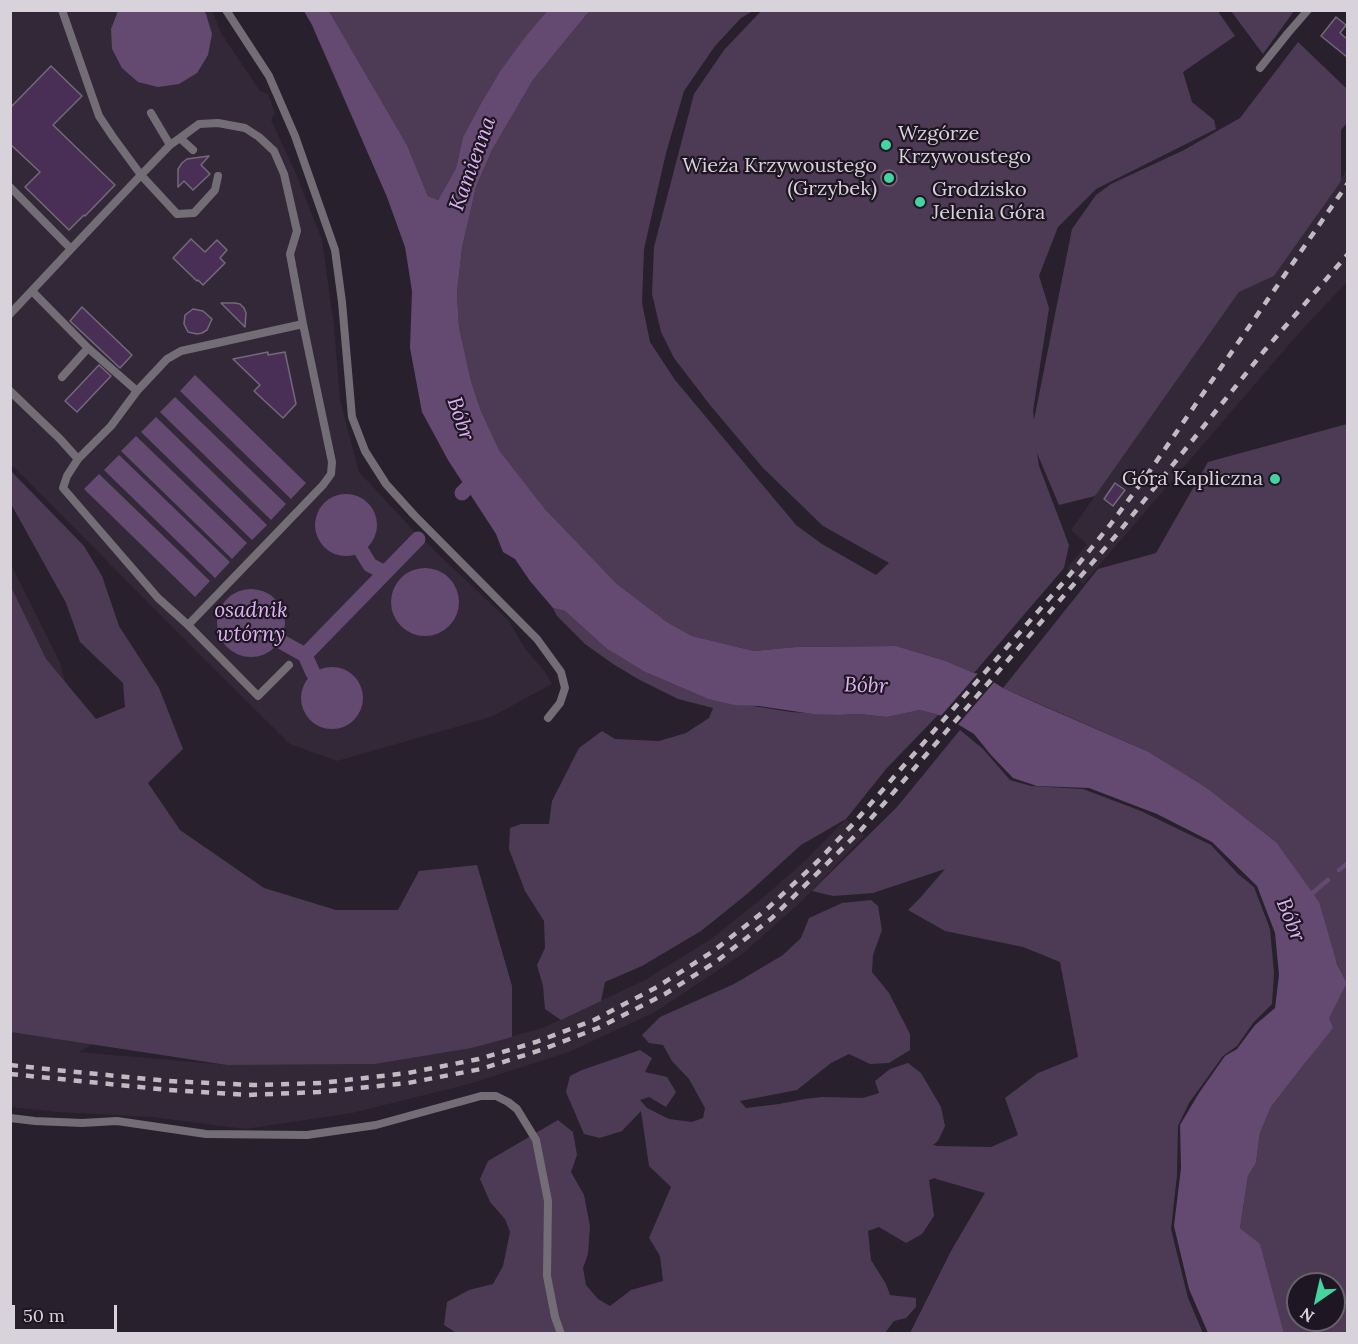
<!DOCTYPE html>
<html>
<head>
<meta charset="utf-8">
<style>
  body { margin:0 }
  #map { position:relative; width:1358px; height:1344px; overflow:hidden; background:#28202c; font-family:Lora,serif }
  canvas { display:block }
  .frame { position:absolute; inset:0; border:12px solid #d8d3db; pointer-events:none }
  .north { position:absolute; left:1286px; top:1272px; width:60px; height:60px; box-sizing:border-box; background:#1e1622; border:2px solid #68626c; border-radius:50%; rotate:214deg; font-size:16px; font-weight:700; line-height:24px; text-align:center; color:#d8d3db }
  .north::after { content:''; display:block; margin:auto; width:21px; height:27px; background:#44d49f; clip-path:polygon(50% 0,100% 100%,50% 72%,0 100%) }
  .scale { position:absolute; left:12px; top:1305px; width:105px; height:27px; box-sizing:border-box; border:3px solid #d8d3db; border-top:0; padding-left:8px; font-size:18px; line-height:21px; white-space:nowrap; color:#d8d3db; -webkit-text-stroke:4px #1e1622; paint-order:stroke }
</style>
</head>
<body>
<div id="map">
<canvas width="1358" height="1344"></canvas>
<div class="frame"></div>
<div class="north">N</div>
<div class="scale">50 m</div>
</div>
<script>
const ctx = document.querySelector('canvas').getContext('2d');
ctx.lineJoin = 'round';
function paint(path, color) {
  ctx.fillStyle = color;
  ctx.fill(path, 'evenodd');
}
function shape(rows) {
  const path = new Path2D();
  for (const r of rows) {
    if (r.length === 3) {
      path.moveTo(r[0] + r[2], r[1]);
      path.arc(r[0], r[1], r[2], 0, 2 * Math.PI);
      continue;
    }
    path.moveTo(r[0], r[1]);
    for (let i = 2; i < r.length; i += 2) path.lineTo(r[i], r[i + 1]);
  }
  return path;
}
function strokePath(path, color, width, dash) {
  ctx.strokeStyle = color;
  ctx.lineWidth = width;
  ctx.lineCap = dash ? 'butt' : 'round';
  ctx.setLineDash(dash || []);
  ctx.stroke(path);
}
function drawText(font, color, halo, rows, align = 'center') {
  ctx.font = font + ' Lora,serif';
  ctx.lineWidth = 4.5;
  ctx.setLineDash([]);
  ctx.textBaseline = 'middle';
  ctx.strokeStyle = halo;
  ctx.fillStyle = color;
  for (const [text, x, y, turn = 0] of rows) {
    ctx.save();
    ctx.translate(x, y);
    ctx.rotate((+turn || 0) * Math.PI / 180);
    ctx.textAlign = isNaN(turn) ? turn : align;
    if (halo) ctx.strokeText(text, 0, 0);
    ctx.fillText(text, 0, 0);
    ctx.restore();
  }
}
const built = shape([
  [10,11,212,11,221,33,260,91,268,94,275,113,271,120,296,174,322,240,334,326,340,400,359,472,415,532,508,620,526,650,545,672,552,684,491,717,337,761,290,744,197,652,11,464],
  [1347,170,1347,282,1299,333,1083,584,1067,568,1087,544,1071,530,1239,292,1274,276],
  [10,562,60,663,109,837,129,1024,79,1052,227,1065,375,1064,472,1048,545,1027,645,980,711,939,765,896,806,860,846,819,864,836,803,900,741,955,655,1012,569,1052,469,1084,352,1113,245,1129,152,1117,58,1112,11,1107]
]);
const green = shape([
  [762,10,1217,10,1235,36,1183,72,1192,102,1214,120,1216,129,1096,189,1058,227,1039,276,1049,308,1033,411,1034,420,1072,229,1096,195,1111,184,1184,150,1240,118,1298,42,1347,89,1347,123,1341,130,1341,181,1274,276,1239,292,1095,496,1059,505,1037,453,1039,466,1069,545,1064,568,974,673,946,661,896,646,795,647,754,651,692,636,667,622,617,584,545,509,499,450,481,411,471,381,459,327,457,293,462,248,476,187,492,150,533,80,587,14,592,11,753,11,741,18,715,46,684,91,666,153,644,249,642,303,650,342,675,380,796,525,822,544,876,575,889,563,823,526,763,468,710,405,674,358,661,332,652,294,654,247,694,94,724,50],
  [329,11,547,11,500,71,480,105,463,137,456,168,438,200,428,196,407,145],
  [1231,11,1294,11,1263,54],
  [1347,424,1347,1333,1284,1333,1260,1245,1240,1228,1248,1176,1256,1163,1260,1133,1271,1107,1305,1063,1347,983,1276,842,1207,788,1149,752,1003,688,1098,569,1156,553,1208,462],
  [1298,1284,1334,1284,1334,1320,1298,1320],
  [11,471,84,546,102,576,119,626,159,688,183,749,148,783,180,830,264,888,336,910,398,910,419,871,477,865,512,986,512,1037,472,1048,375,1064,227,1065,11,1032,11,587,46,659,96,719,125,707,123,683,80,642,66,603,11,504],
  [553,608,565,611,607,649,645,672,708,699,791,712,838,715,859,714,887,717,920,710,938,715,886,769,846,819,801,845,747,894,701,931,642,966,605,982,601,1001,561,1020,545,1009,543,986,537,965,545,948,544,921,525,891,509,849,510,828,521,824,549,824,552,801,579,748,602,731,615,739,659,741,686,733,709,718,713,708,678,699,638,679,613,664,585,644,557,616],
  [960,730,983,749,1010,780,1031,786,1083,789,1141,811,1211,845,1238,874,1254,887,1270,929,1274,973,1272,1004,1253,1023,1237,1046,1223,1056,1189,1103,1178,1126,1177,1175,1171,1229,1188,1298,1203,1333,910,1333,951,1251,985,1193,936,1179,935,1178,929,1180,934,1216,922,1234,906,1243,879,1227,868,1231,871,1260,886,1284,890,1295,916,1298,916,1307,906,1318,894,1321,885,1333,458,1334,444,1325,447,1302,469,1290,493,1284,503,1266,510,1232,505,1219,490,1202,480,1179,488,1161,558,1120,573,1132,577,1155,571,1172,584,1195,590,1226,588,1254,583,1268,586,1285,598,1299,610,1306,631,1290,663,1281,660,1256,649,1238,671,1187,649,1166,641,1111,622,1131,600,1138,584,1134,566,1092,570,1076,582,1070,640,1050,652,1058,645,1072,667,1077,676,1092,666,1107,649,1097,640,1100,647,1108,669,1119,692,1122,703,1118,705,1108,689,1079,672,1061,663,1045,649,1043,642,1035,660,1017,734,984,783,955,801,938,809,918,842,903,871,900,878,906,882,930,873,955,872,972,889,993,910,1034,910,1050,889,1063,870,1064,849,1054,831,1063,797,1090,740,1101,746,1108,779,1104,805,1099,822,1097,863,1098,879,1093,875,1081,890,1069,908,1063,921,1073,941,1107,945,1126,938,1141,933,1145,937,1146,991,1147,1018,1135,1005,1098,1038,1073,1078,1057,1060,962,1023,947,945,931,908,910,920,898,945,869,873,893,833,896,812,891,897,807]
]);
const water = shape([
  [118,11,204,11,206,14,212,34,208,55,197,73,179,84,158,87,138,82,122,68,112,49,111,29],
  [304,11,329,11,407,145,428,196,438,200,456,168,463,137,480,105,500,71,527,35,547,11,592,11,587,14,533,80,492,150,476,187,462,248,457,293,459,327,471,381,481,411,499,450,545,509,617,584,667,622,692,636,754,651,795,647,896,646,946,661,974,673,981,674,1003,688,1043,706,1149,752,1207,788,1276,842,1319,902,1337,964,1347,983,1329,1018,1333,1028,1305,1063,1271,1107,1260,1133,1256,1163,1248,1176,1240,1228,1260,1244,1284,1333,1208,1333,1189,1289,1174,1226,1181,1168,1180,1125,1199,1093,1225,1056,1237,1049,1255,1025,1275,1008,1279,975,1275,933,1257,886,1212,842,1157,814,1089,788,1037,786,1013,778,991,755,974,734,946,717,920,710,887,717,859,714,838,715,813,714,759,706,735,705,708,699,645,672,607,649,565,611,553,608,530,581,515,559,503,552,496,534,448,460,422,412,410,348,412,291,405,247,387,197,312,25],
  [195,375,306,483,291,499,180,391],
  [175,397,286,504,271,520,160,412],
  [156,417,267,525,252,540,141,432],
  [136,436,247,543,232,559,121,451],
  [119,455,230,562,215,578,104,470],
  [99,474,210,581,195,597,84,489],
  [346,525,31],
  [425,602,34],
  [251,623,34],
  [332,698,31]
]);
const pier = shape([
  [980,671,996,680,956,727,939,718]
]);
const stream = shape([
  [1339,870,1348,863],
  [1309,896,1328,880]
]);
const canal = shape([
  [462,493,481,474],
  [362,552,370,565,385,573],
  [280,641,305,655,313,673],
  [305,655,418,539]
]);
const building = shape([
  [1336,17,1346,25,1340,33,1347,39,1347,57,1321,36,1336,17],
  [51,66,82,96,53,125,115,185,85,216,84,215,69,230,25,187,40,172,10,144,10,108,51,66],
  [209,156,201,165,210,174,193,190,184,181,178,187,178,169,182,163,187,159,209,156],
  [889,178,8],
  [191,239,205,252,217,240,227,250,220,258,225,263,203,285,198,280,197,281,173,258,191,239],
  [221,303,235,303,240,304,244,308,246,313,245,327,221,303],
  [82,307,132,355,120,368,70,321,82,307],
  [193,309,203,311,212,319,207,330,202,333,197,334,188,332,184,324,185,315,193,309],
  [268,352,268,355,285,352,296,404,283,418,254,391,260,385,233,359,268,352],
  [99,365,111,376,77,412,65,401,99,365],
  [1115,483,1125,490,1113,506,1104,499,1115,483]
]);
const lane = shape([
  [62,10,99,116,113,137,141,175,170,145,151,113],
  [226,10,269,76,295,136,335,250,342,302,352,417,365,451,386,484,414,515,537,639,561,672,565,688,560,703,548,718],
  [1260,68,1288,33,1308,10],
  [180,138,199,124,218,123,245,128,259,137,274,151,284,174,297,231,290,254,303,324,332,462,331,474,323,485,188,625,258,696,289,665],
  [170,145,180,138,193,150],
  [10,187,71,249,141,175,177,214,194,213,215,190,218,176],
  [32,291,88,348,62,377],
  [10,314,71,249],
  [10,391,60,439,78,459,111,426,137,391,88,348],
  [137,391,167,359,181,351,303,324],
  [78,459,67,476,63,488,158,598,188,625],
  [10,1118,35,1121,82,1123,117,1121,206,1134,307,1135,376,1125,481,1096,496,1096,508,1102,517,1109,536,1140,548,1201,547,1276,555,1317,561,1334]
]);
const rail = shape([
  [10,1065,56,1070,168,1081,253,1085,321,1083,408,1073,479,1059,536,1042,594,1020,657,987,712,952,767,909,818,861,853,824,1068,577,1110,525,1147,475,1348,183],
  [10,1074,169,1090,248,1095,319,1092,408,1083,481,1069,541,1050,598,1028,665,994,717,961,772,918,861,830,1119,532,1264,351,1348,254]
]);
const markers = [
  [886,145,6,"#44d49f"],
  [889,178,6,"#44d49f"],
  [920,202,6,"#44d49f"],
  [1275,479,6,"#44d49f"]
];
const poiNames = [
  ["Wzgórze",898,134],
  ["Krzywoustego",898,157],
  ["Wieża Krzywoustego",877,166,"right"],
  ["(Grzybek)",877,189,"right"],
  ["Grodzisko",932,190],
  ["Jelenia Góra",932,213],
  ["Góra Kapliczna",1263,479,"right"]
];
const waterNames = [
  ["Kamienna",473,164,-70],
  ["Bóbr",460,419,71],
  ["osadnik",251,611],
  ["wtórny",251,635],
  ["Bóbr",866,686,2],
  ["Bóbr",1290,920,68]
];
paint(built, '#332838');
paint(green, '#4d3b55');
paint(water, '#644a71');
paint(pier, '#28202c');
strokePath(stream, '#644a71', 4.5);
strokePath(canal, '#644a71', 15);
paint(building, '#492f55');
strokePath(building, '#736977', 1.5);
strokePath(lane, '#736e75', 8);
strokePath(rail, '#c0bac3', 4.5, [8, 8]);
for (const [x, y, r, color] of markers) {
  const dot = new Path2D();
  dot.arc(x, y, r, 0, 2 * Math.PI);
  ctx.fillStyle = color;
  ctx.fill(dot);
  strokePath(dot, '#1e1622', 2);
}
drawText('20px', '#d8d3db', '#1e1622', poiNames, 'left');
drawText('italic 21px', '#deb2f3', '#1e1622', waterNames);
</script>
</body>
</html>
